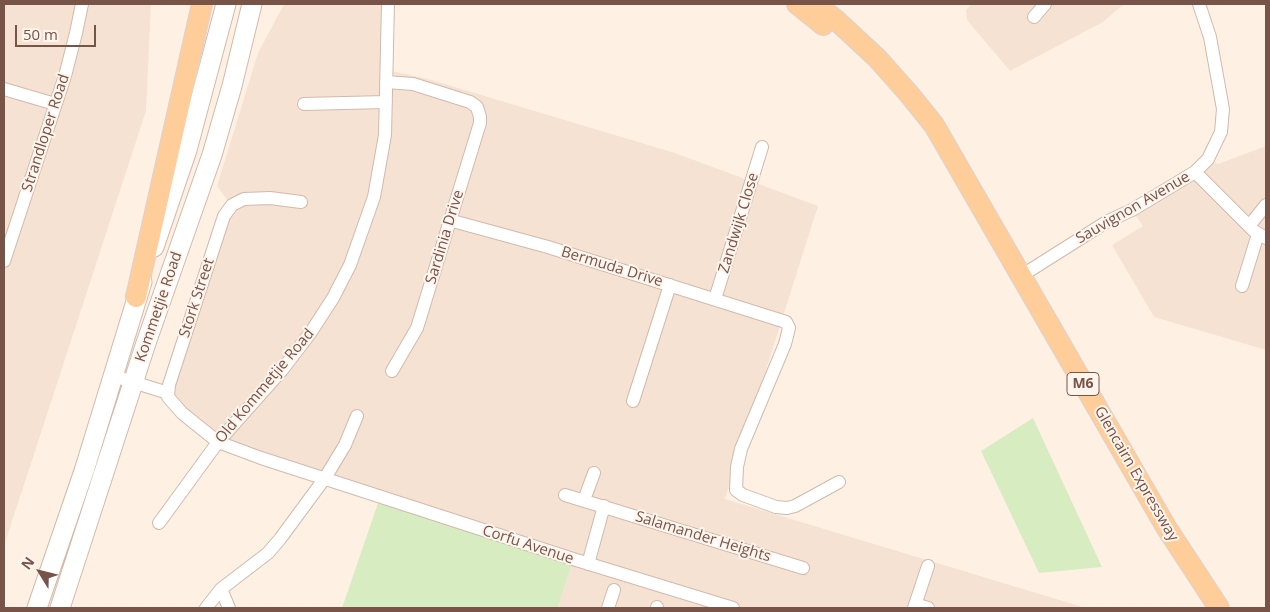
<!DOCTYPE html>
<html>
<head>
<meta charset="utf-8">
<style>
  body { margin:0 }
  #map { position:relative; width:1270px; height:612px; overflow:hidden; background:#fef1e4; font-family:"Open Sans",sans-serif }
  canvas { display:block }
  .frame { position:absolute; inset:0; border:5px solid #785348; pointer-events:none }
  .north { position:absolute; left:15px; top:547px; width:50px; height:50px; -webkit-text-stroke:4px #fff5ec; paint-order:stroke; rotate:306deg; font-size:14px; font-weight:700; line-height:20px; text-align:center; color:#785348 }
  .north::after { content:''; display:block; margin:auto; width:18px; height:22px; background:#785348; clip-path:polygon(50% 0,100% 100%,50% 72%,0 100%) }
  .scale { position:absolute; left:15px; top:25px; width:81px; height:22px; box-sizing:border-box; border:2px solid #785348; border-top:0; padding-left:6px; font-size:15px; line-height:18px; white-space:nowrap; color:#785348; -webkit-text-stroke:4px #fff5ec; paint-order:stroke }
</style>
</head>
<body>
<div id="map">
<canvas width="1270" height="612"></canvas>
<div class="frame"></div>
<div class="north">N</div>
<div class="scale">50 m</div>
</div>
<script>
const ctx = document.querySelector('canvas').getContext('2d');
ctx.lineJoin = 'round';
function paint(path, color) {
  ctx.fillStyle = color;
  ctx.fill(path, 'evenodd');
}
function shape(rows) {
  const path = new Path2D();
  for (const r of rows) {
    path.moveTo(r[0], r[1]);
    for (let i = 2; i < r.length; i += 2) path.lineTo(r[i], r[i + 1]);
  }
  return path;
}
function strokePath(path, color, width, dash) {
  ctx.strokeStyle = color;
  ctx.lineWidth = width;
  ctx.lineCap = dash ? 'butt' : 'round';
  ctx.setLineDash(dash || []);
  ctx.stroke(path);
}
function drawText(font, color, halo, rows, align = 'center') {
  ctx.font = font + ' "Open Sans",sans-serif';
  ctx.lineWidth = 4;
  ctx.setLineDash([]);
  ctx.textBaseline = 'middle';
  ctx.strokeStyle = halo;
  ctx.fillStyle = color;
  for (const [text, x, y, turn = 0] of rows) {
    ctx.save();
    ctx.translate(x, y);
    ctx.rotate((+turn || 0) * Math.PI / 180);
    ctx.textAlign = isNaN(turn) ? turn : align;
    if (halo) ctx.strokeText(text, 0, 0);
    ctx.fillText(text, 0, 0);
    ctx.restore();
  }
}
const residential = shape([
  [4,4,151,4,146,111,4,546],
  [284,4,388,4,387,70,428,79,675,153,818,206,725,499,1086,608,558,608,572,563,218,442,182,413,169,385,231,205,217,186,258,53],
  [972,4,1124,4,1103,22,1010,71,967,20,966,10],
  [1266,146,1266,350,1154,317,1112,245,1143,226,1132,210,1208,159,1218,164]
]);
const green = shape([
  [1033,418,1102,567,1039,573,981,451],
  [378,503,572,563,558,608,342,608]
]);
const street = shape([
  [1034,17,1045,4],
  [386,82,413,84,470,102,477,107,480,117,480,123,417,328,392,371],
  [4,89,55,104],
  [304,104,386,102],
  [1195,172,1254,231,1266,238],
  [301,202,270,198,244,199,232,205,224,216,169,385,168,397,182,413,218,442,261,458,573,559,733,608],
  [449,220,548,247,786,322,789,328,785,344,741,449,737,467,736,490,743,495,776,507,787,508,795,506,839,482],
  [1249,226,1266,205],
  [4,261,65,76,76,33,82,4],
  [1021,276,1108,221,1132,210,1195,172,1208,159,1221,132,1223,109,1210,37,1199,4],
  [1242,286,1258,234],
  [715,299,762,147],
  [114,376,168,393],
  [633,401,670,285],
  [565,495,803,568],
  [584,500,594,473],
  [159,523,218,442,282,370,311,332,333,298,350,265,374,197,385,135,388,4],
  [588,564,604,506],
  [221,589,229,608],
  [915,604,928,608],
  [206,608,221,589,268,553,280,539,325,478,345,445,357,416],
  [608,608,614,590],
  [657,608,657,607],
  [914,608,928,566]
]);
const secondary = shape([
  [154,247,187,150,226,4],
  [37,608,84,471,142,282],
  [60,608,146,343,212,155,232,86,252,4]
]);
const primary = shape([
  [797,4,823,25],
  [816,4,836,20,877,58,909,94,934,125,1166,527,1219,608],
  [136,297,202,4]
]);
const shields = [
  [1083,384,32]
];
const shieldNames = [
  ["M6",1083,384]
];
const streetNames = [
  ["Strandloper Road",46,133,-72],
  ["Sauvignon Avenue",1133,208,-30],
  ["Zandwijk Close",739,223,-73],
  ["Sardinia Drive",445,237,-73],
  ["Bermuda Drive",612,267,17],
  ["Stork Street",197,298,-72],
  ["Kommetjie Road",159,307,-71],
  ["Old Kommetjie Road",265,386,-50],
  ["Glencairn Expressway",1136,474,60],
  ["Salamander Heights",703,537,17],
  ["Corfu Avenue",528,545,18]
];
paint(residential, '#f6e2d2');
paint(green, '#d8ecc2');
strokePath(street, '#d2b9ac', 14);
strokePath(secondary, '#d5b8aa', 21);
strokePath(primary, '#dcd2cf', 22);
strokePath(street, '#fff', 12);
strokePath(secondary, '#fff', 19);
strokePath(primary, '#ffcd9a', 20);
for (const [x, y, w] of shields) {
  const box = new Path2D();
  box.roundRect(x - w / 2, y - 11.5, w, 23, 4);
  ctx.fillStyle = '#fff5ec';
  ctx.fill(box);
  strokePath(box, '#785348', 1);
}
drawText('bold 14px', '#785348', null, shieldNames);
drawText('15px', '#785348', '#fff5ec', streetNames);
</script>
</body>
</html>
